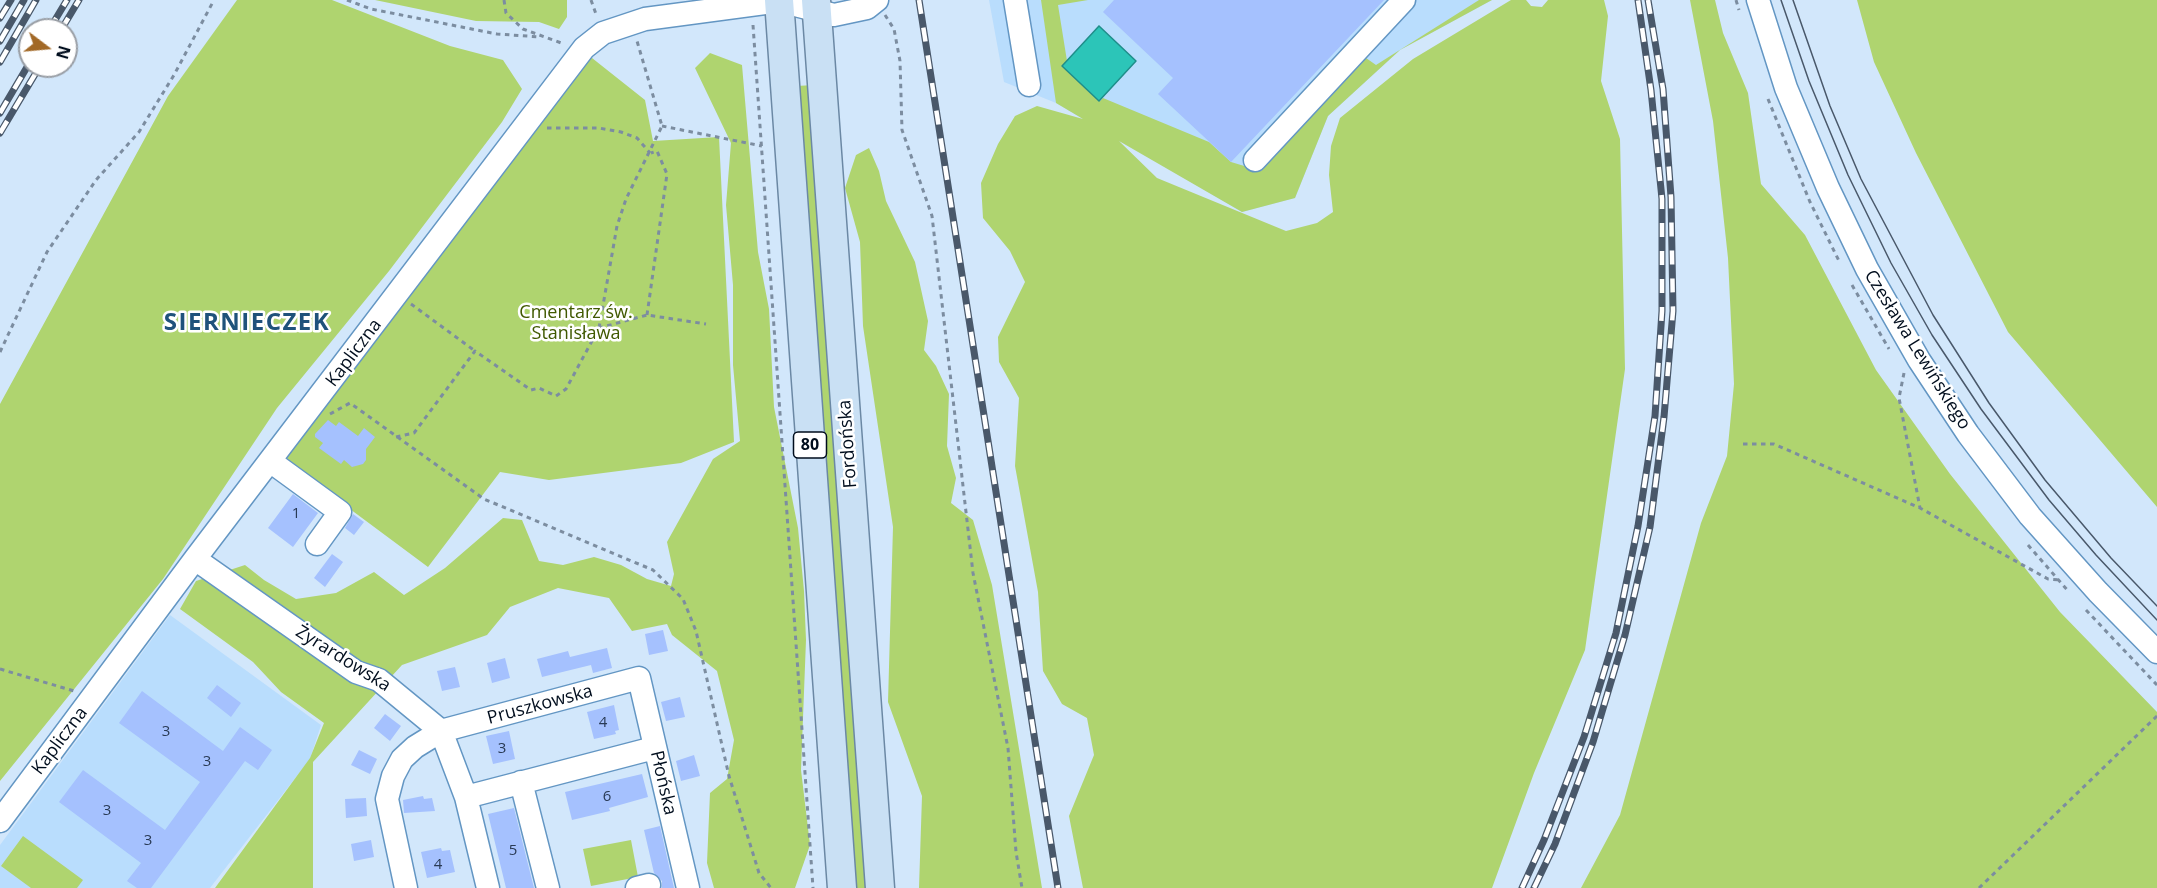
<!DOCTYPE html>
<html>
<head>
<meta charset="utf-8">
<style>
  body { margin:0 }
  #map { position:relative; width:2157px; height:888px; overflow:hidden; background:#d2e7fb; font-family:"Open Sans",sans-serif }
  canvas { display:block }
  .north { position:absolute; left:18px; top:18px; width:60px; height:60px; box-sizing:border-box; background:#fff; border:2px solid #999ea5; border-radius:50%; rotate:106deg; font-size:16px; font-weight:700; line-height:24px; text-align:center; color:#000d1d }
  .north::after { content:''; display:block; margin:auto; width:21px; height:27px; background:#a26927; clip-path:polygon(50% 0,100% 100%,50% 72%,0 100%) }
</style>
</head>
<body>
<div id="map">
<canvas width="2157" height="888"></canvas>
<div class="north">N</div>
</div>
<script>
const ctx = document.querySelector('canvas').getContext('2d');
ctx.lineJoin = 'round';
function paint(path, color) {
  ctx.fillStyle = color;
  ctx.fill(path, 'evenodd');
}
function shape(rows) {
  const path = new Path2D();
  for (const r of rows) {
    path.moveTo(r[0], r[1]);
    for (let i = 2; i < r.length; i += 2) path.lineTo(r[i], r[i + 1]);
  }
  return path;
}
function strokePath(path, color, width, dash) {
  ctx.strokeStyle = color;
  ctx.lineWidth = width;
  ctx.lineCap = dash ? 'butt' : 'round';
  ctx.setLineDash(dash || []);
  ctx.stroke(path);
}
function drawText(font, color, halo, rows, align = 'center') {
  ctx.font = font + ' "Open Sans",sans-serif';
  ctx.lineWidth = 5;
  ctx.setLineDash([]);
  ctx.textBaseline = 'middle';
  ctx.strokeStyle = halo;
  ctx.fillStyle = color;
  for (const [text, x, y, turn = 0] of rows) {
    ctx.save();
    ctx.translate(x, y);
    ctx.rotate((+turn || 0) * Math.PI / 180);
    ctx.textAlign = isNaN(turn) ? turn : align;
    if (halo) ctx.strokeText(text, 0, 0);
    ctx.fillText(text, 0, 0);
    ctx.restore();
  }
}
const built = shape([
  [989,0,1492,0,1400,50,1328,116,1295,198,1242,212,1056,103,1004,82],
  [170,615,321,725,310,759,210,888,0,888,0,845]
]);
const green = shape([
  [237,0,332,0,450,46,503,60,522,89,502,122,389,271,277,408,163,579,0,781,0,404,168,96],
  [375,0,567,0,567,17,559,29,539,22,476,21],
  [1041,0,1088,0,1058,5,1067,61,1062,66,1100,101,1103,98,1209,142,1231,162,1261,171,1366,58,1376,65,1479,0,1492,0,1400,50,1328,116,1295,198,1242,212,1119,141,1157,178,1286,231,1317,223,1333,212,1329,175,1331,146,1340,118,1413,59,1511,0,1526,0,1531,6,1542,7,1548,0,1604,0,1608,16,1601,81,1620,139,1625,369,1585,650,1534,773,1492,888,1083,888,1069,816,1094,755,1087,718,1062,704,1043,671,1038,592,1015,466,1019,398,999,362,998,337,1025,282,1010,251,983,218,981,183,998,144,1015,116,1037,106,1083,119,1056,103],
  [1690,0,1715,0,1723,33,1748,93,1761,184,1805,235,1876,370,1950,474,2060,612,2157,712,2157,888,1581,888,1620,815,1701,523,1727,456,1734,384,1728,258,1713,121],
  [1857,0,2157,0,2157,507,2008,332,1916,153,1874,62],
  [710,53,742,65,758,252,769,309,774,407,798,528,804,591,806,640,801,770,810,845,795,888,714,888,707,863,710,793,727,779,734,740,717,671,672,635,667,624,632,631,609,598,558,588,510,607,487,635,402,665,313,762,313,888,215,888,310,758,324,723,281,692,253,662,180,609,196,581,245,565,264,580,296,599,336,593,374,572,404,595,445,568,503,518,522,520,539,561,563,565,594,557,621,565,647,579,671,586,674,574,667,542,713,459,740,441,733,365,733,285,726,205,731,143,695,68],
  [592,58,645,100,653,141,719,137,734,442,681,463,549,480,500,472,428,567,284,460,583,60],
  [815,85,869,888,851,888,796,86],
  [869,148,879,171,886,201,915,262,928,321,924,350,936,366,949,394,947,446,956,478,951,503,973,520,992,585,1042,888,919,888,922,796,888,702,893,527,863,326,860,242,845,188,856,155],
  [23,836,83,880,77,888,31,888,1,866],
  [631,840,638,877,591,886,583,849]
]);
const water = shape([
  [1099,26,1136,61,1099,101,1062,66,1099,26]
]);
const building = shape([
  [1114,0,1384,0,1231,162,1158,94,1173,78,1103,12],
  [328,420,336,426,339,422,358,436,364,428,375,437,366,449,366,460,363,464,352,467,344,460,341,464,319,448,323,443,315,437,315,434],
  [293,494,318,513,293,547,268,528],
  [353,514,364,522,354,535,345,528],
  [332,554,343,562,325,587,314,578],
  [663,630,668,651,649,655,645,634],
  [607,648,612,668,593,673,591,665,542,677,537,659,568,651,570,657],
  [505,658,510,678,492,683,487,663],
  [455,667,460,687,442,691,437,671],
  [217,685,241,703,231,717,207,698],
  [142,691,223,751,240,727,272,750,258,770,245,761,151,888,137,888,127,881,141,863,59,802,83,770,165,830,200,782,119,723],
  [680,697,685,717,666,721,661,702],
  [614,705,619,730,615,731,616,734,594,739,587,712],
  [385,714,401,726,390,741,374,728],
  [509,731,515,759,493,764,486,736],
  [359,750,377,759,370,774,351,765],
  [694,755,700,776,681,781,676,761],
  [642,774,648,797,609,808,610,811,572,820,565,792],
  [423,796,424,799,432,798,435,811,404,813,403,800],
  [366,798,367,816,346,818,345,799],
  [514,808,534,888,506,888,488,814],
  [660,826,674,888,662,888,662,881,654,873,644,830],
  [371,840,374,857,354,861,351,844],
  [441,848,442,851,450,850,455,872,427,878,421,852]
]);
const path = shape([
  [347,0,371,9,497,34,540,37],
  [504,0,506,13,523,29,564,44],
  [591,0,596,14],
  [1736,0,1739,10],
  [885,15,894,29,900,61,902,130,932,216,973,573,1008,748,1016,852,1022,888],
  [753,25,813,888],
  [1768,99,1810,202,1840,263],
  [662,126,762,146],
  [547,128,599,128,621,132,637,138,650,153],
  [1852,285,1889,349],
  [411,304,475,351],
  [647,315,667,174,657,151,651,153],
  [599,328,617,226,626,199,662,126,637,41],
  [0,352,47,252,96,180,139,132,174,75,214,0],
  [1904,373,1899,398,1920,508],
  [330,414,350,403,484,499,653,570,683,599,696,631,729,776,759,873,771,888],
  [396,437,414,433,475,351,531,390,539,388,556,396,566,389,599,328,647,315,706,324],
  [1743,444,1774,444,1920,508,2048,579,2060,580],
  [2028,545,2069,592],
  [2086,610,2157,685],
  [0,669,74,691],
  [1979,888,2157,716]
]);
const minor = shape([
  [1015,0,1029,85],
  [1758,0,1786,88,1828,188,1867,269,1919,360,1968,434,2030,516,2098,592,2157,652],
  [1255,160,1404,0],
  [270,461,340,512,317,544],
  [195,559,356,672,379,680,441,731,466,797,488,888],
  [521,782,548,888],
  [466,797,654,748],
  [0,821,195,559,584,48,603,33,645,19,780,1,834,15,867,8,877,0],
  [406,888,387,799,393,776,402,759,415,747,441,731,639,678,688,888],
  [637,888,649,885]
]);
const major = shape([
  [779,0,842,888],
  [816,0,880,888]
]);
const tram = shape([
  [1781,0,1809,81,1848,175,1891,263,1932,335,1981,409,2049,500,2096,555,2157,620],
  [1793,0,1830,106,1861,179,1933,315,1989,403,2045,480,2111,558,2157,606]
]);
const rail = shape([
  [919,0,1058,888],
  [0,18,11,0],
  [49,30,67,0],
  [61,30,79,0],
  [0,41,24,0],
  [0,62,36,0],
  [0,113,30,62],
  [0,133,40,66],
  [1522,888,1544,840,1584,737,1616,633,1638,526,1655,416,1662,311,1662,199,1651,90,1638,0],
  [1534,888,1555,844,1593,742,1625,635,1650,527,1664,417,1673,311,1671,197,1663,89,1648,0]
]);
const numberNames = [
  ["1",296,514],
  ["4",603,723],
  ["3",166,732],
  ["3",502,749],
  ["3",207,762],
  ["6",607,797],
  ["3",107,811],
  ["3",148,841],
  ["5",513,851],
  ["4",438,865]
];
const shields = [
  [810,445,33]
];
const shieldNames = [
  ["80",810,445]
];
const parkNames = [
  ["Cmentarz św.",576,313],
  ["Stanisława",576,334]
];
const streetNames = [
  ["Czesława Lewińskiego",1917,350,58],
  ["Kapliczna",354,353,-53],
  ["Fordońska",848,444,-94],
  ["Żyrardowska",343,659,32],
  ["Pruszkowska",540,705,-15],
  ["Kapliczna",60,741,-53],
  ["Płońska",663,783,77]
];
const districtNames = [
  ["SIERNIECZEK",247,323]
];
paint(built, '#b9ddfd');
paint(green, '#afd46f');
paint(water, '#2cc5b8');
strokePath(water, '#1f8e8a', 1.5);
paint(building, '#a5c1fe');
strokePath(minor, '#6396c3', 25);
strokePath(major, '#6b88a4', 31);
strokePath(path, '#7c8da0', 3, [4.5, 4.5]);
strokePath(minor, '#fff', 22);
strokePath(major, '#c9e0f4', 28);
strokePath(tram, '#49586a', 1.5);
strokePath(rail, '#49586a', 7);
strokePath(rail, '#fff', 4.5, [14]);
drawText('15px', '#293a55', null, numberNames);
for (const [x, y, w] of shields) {
  const box = new Path2D();
  box.roundRect(x - w / 2, y - 13, w, 26, 4.5);
  ctx.fillStyle = '#fff';
  ctx.fill(box);
  strokePath(box, '#000d1d', 1.5);
}
drawText('bold 16px', '#000d1d', null, shieldNames);
drawText('18px', '#405900', '#fff', parkNames);
drawText('18px', '#000d1d', '#fff', streetNames);
ctx.letterSpacing = '1.5px';
drawText('bold 24px', '#1f527b', '#fff', districtNames);
ctx.letterSpacing = '0px';
</script>
</body>
</html>
